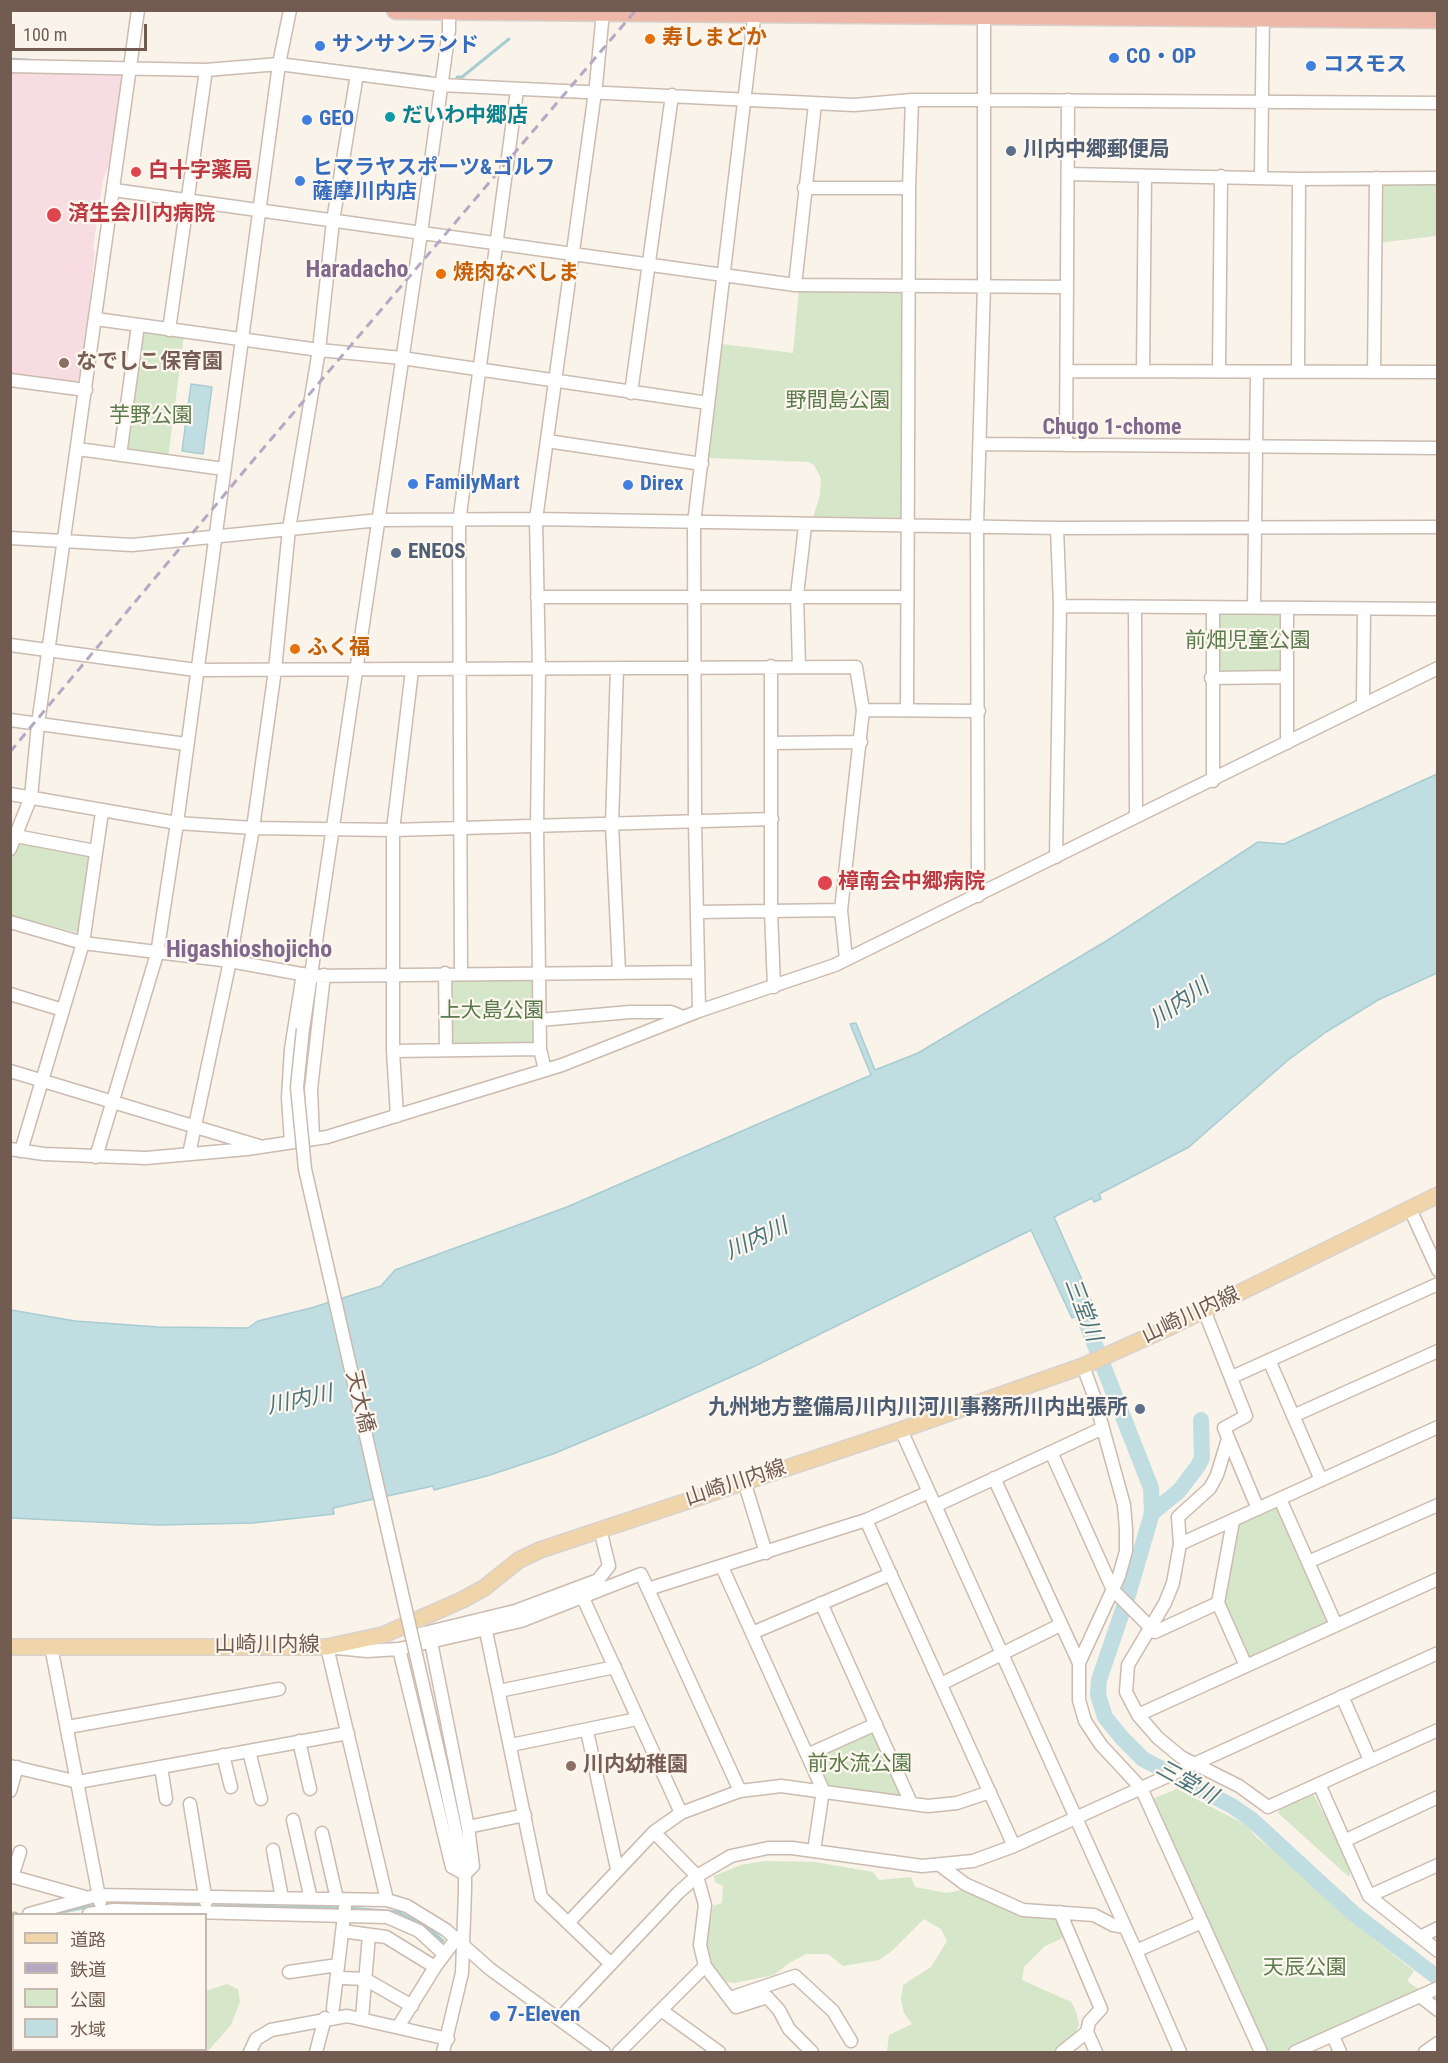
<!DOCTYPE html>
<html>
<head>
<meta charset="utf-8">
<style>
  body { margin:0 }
  #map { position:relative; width:1448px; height:2063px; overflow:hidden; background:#faf3e9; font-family:"Roboto Condensed","Noto Sans JP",sans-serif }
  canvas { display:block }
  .frame { position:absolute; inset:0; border:12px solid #725b50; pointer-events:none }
  .legend { position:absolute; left:12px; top:1913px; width:195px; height:138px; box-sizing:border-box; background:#fdf7ef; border:2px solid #c5b9af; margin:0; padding:8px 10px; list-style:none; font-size:18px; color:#725b50 }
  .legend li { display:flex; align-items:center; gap:12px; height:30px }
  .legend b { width:30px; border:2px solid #c5b9af }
  .scale { position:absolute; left:12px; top:24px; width:135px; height:27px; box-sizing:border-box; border:3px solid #725b50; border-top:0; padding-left:8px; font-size:18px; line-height:21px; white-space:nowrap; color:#725b50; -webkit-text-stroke:4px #fdf7ef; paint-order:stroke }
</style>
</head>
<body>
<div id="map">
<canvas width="1448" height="2063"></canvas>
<div class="frame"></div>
<ul class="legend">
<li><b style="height:8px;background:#f1d5aa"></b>道路</li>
<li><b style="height:8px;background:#b6a8c3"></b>鉄道</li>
<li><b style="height:16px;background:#d5e6c9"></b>公園</li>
<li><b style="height:16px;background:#c0dde2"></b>水域</li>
</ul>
<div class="scale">100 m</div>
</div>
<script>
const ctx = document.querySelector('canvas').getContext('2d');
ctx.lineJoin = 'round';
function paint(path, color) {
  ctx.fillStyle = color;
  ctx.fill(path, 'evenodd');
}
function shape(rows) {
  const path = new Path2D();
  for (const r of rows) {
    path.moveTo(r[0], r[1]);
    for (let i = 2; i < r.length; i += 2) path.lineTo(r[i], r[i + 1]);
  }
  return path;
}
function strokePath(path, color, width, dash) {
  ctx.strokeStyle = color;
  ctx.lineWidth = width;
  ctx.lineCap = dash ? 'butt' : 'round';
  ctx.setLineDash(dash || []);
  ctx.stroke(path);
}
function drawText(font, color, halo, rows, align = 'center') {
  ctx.font = font + ' "Roboto Condensed","Noto Sans JP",sans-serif';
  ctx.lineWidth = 4.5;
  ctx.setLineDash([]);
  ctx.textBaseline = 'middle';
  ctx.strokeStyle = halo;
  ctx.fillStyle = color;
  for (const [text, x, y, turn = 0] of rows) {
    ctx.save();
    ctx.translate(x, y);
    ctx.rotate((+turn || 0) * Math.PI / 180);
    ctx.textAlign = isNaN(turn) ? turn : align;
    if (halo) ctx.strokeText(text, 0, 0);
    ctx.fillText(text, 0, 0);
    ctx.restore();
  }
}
const medical = shape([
  [11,69,122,72,124,75,111,160,103,180,93,249,95,252,88,313,91,317,82,377,75,382,11,374]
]);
const green = shape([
  [1380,184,1437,184,1436,236,1378,243],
  [799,289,903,290,903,518,813,517,820,495,821,478,814,465,808,462,708,458,722,344,793,353],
  [143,330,184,335,168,458,127,453,123,449],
  [1217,612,1281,613,1280,673,1215,671],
  [19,841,90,853,79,933,11,916,10,863],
  [449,978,534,978,534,1044,449,1045],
  [1277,1505,1330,1621,1328,1625,1250,1660,1246,1657,1224,1607,1235,1526,1238,1521],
  [871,1731,875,1732,902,1793,899,1798,828,1788,814,1761,815,1755],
  [1177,1789,1246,1825,1257,1838,1278,1853,1350,1920,1414,1971,1407,1981,1420,1990,1284,2052,1267,2052,1152,1799],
  [1313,1794,1352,1866,1349,1877,1278,1813,1281,1808],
  [764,1861,815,1862,873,1872,879,1880,911,1877,915,1887,947,1893,967,1889,1021,1917,1057,1918,1065,1937,1045,1946,1024,1967,1022,1980,1071,2002,1076,2011,1079,2025,1076,2032,1056,2052,887,2052,889,2035,912,2024,904,2013,901,2000,903,1985,931,1967,947,1941,941,1929,924,1919,892,1951,879,1960,843,1966,828,1954,806,1954,789,1963,774,1975,734,1983,724,1981,713,1966,706,1944,713,1906,722,1903,723,1886,715,1882,714,1876,741,1865],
  [227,1984,238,1989,240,2002,231,2025,208,2051,192,2052,192,2050,206,2050,206,1991],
  [13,2027,14,2050,58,2050,58,2052,11,2052,10,2028]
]);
const water = shape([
  [191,384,212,387,203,454,182,451,191,384],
  [1437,774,1437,973,1378,1000,1326,1032,1287,1061,1189,1147,1099,1194,1101,1199,1094,1202,1092,1198,1054,1217,1095,1309,1072,1318,1031,1230,755,1366,651,1413,553,1454,490,1475,434,1490,433,1486,333,1508,334,1514,253,1523,159,1525,11,1518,11,1310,75,1321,158,1327,248,1328,258,1321,311,1308,381,1286,395,1270,567,1207,871,1075,850,1024,856,1023,875,1070,918,1053,1108,940,1258,842,1284,844,1437,774]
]);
const stream = shape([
  [10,59,43,61],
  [316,63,430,77],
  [457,77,462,77,509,39],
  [103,1904,343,1908],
  [349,1908,398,1912,427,1927,443,1941],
  [52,1914,97,1905],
  [10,1926,14,1926]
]);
const river = shape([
  [1075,1294,1151,1488,1152,1513,1128,1595,1099,1680,1098,1695,1105,1717,1122,1738,1143,1759,1232,1806,1251,1819,1353,1913,1438,1978],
  [1152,1513,1179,1491,1198,1466,1202,1458,1201,1420]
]);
const minor = shape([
  [10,66,206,70,279,64,441,85,854,105,912,100,984,100,1438,103],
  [1068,174,1299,179,1438,178],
  [1261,177,1263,12],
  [804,188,909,188],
  [114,190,795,285,1067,287],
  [795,285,815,104],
  [96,319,319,350,402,358,708,403],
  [169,330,206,70],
  [1219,370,1221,176],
  [1067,371,1438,372],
  [1143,371,1145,177],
  [1298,371,1299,179],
  [1374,372,1376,178],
  [10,380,86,390],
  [631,393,672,95],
  [547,441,702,464],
  [981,444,1438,448],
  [1066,445,1068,100],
  [78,449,224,469],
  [120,455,138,325],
  [10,538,132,545,379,520,536,519,1057,528,1438,527],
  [537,597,906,597],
  [1060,606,1438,609],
  [1254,606,1257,372],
  [1135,608,1136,816],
  [1213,608,1213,781],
  [1287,609,1287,743],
  [10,645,196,670,856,667,863,710,841,910,846,959],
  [771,666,771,911,774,987],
  [799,666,797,595,805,526],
  [617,668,612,824,619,972],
  [1211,678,1285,677],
  [1363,703,1364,609],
  [907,709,909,188,912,100],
  [863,710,979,711],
  [10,720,186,744],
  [771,743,861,742],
  [10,794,177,823,253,828,393,830,772,819],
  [16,836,95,851],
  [10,849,31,797,38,724,138,10],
  [1056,857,1060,606,1057,528],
  [978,896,977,525,984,285,984,10],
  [698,912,841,910],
  [10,922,83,943,230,961,312,976,698,972],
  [445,973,446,1050],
  [461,973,459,522,517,90],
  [10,994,63,1010],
  [699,1011,695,822,694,523,755,10],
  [540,1020,630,1012,671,1012,683,1017],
  [303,1029,421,233,449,30,449,10],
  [393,1051,540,1049],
  [545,1070,540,1049,537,826,539,669,536,519,596,85,603,12],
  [10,1071,259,1146],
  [397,1116,393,1051,393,830,412,670],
  [313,1139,311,1089,324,975],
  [291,1142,288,1098,291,1049,303,974],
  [10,1149,44,1154,146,1158,247,1149,327,1137,562,1065,699,1011,835,965,1438,668],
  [21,1151,83,943,102,812],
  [189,1154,230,961,253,828,275,670,289,529,319,350,333,221,357,74],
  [96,1157,157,954,177,823,279,64,290,10],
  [1410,1209,1438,1270],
  [1204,1310,1246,1416,1224,1428,1258,1509],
  [1269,1360,1321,1480],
  [1083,1366,1094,1396,1124,1505,1126,1529,1126,1551,1119,1576,1079,1663,1079,1700,1085,1721,1101,1745,1141,1788,1261,2052],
  [1232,1377,1438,1284],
  [1293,1416,1438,1351],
  [901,1430,1136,1951,1180,2052],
  [1228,1439,1217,1475,1210,1488,1178,1517,1180,1544,1173,1583,1165,1603,1128,1665,1126,1692,1138,1715,1158,1738,1181,1757,1239,1786,1268,1807,1438,1730],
  [1051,1452,1113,1590,1155,1632,1218,1603],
  [994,1478,1079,1663],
  [744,1481,766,1553],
  [1280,1499,1336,1625],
  [935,1506,1103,1428],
  [866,1520,1014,1846],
  [1233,1521,1218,1603,1246,1666],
  [1180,1544,1438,1427],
  [1308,1562,1438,1505],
  [722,1567,823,1790,814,1851],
  [648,1589,866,1520,929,1492],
  [583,1598,681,1813],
  [821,1603,911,1803],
  [486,1631,541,1897,611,1964],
  [752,1633,891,1574],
  [412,1636,515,1611,598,1580,609,1566,600,1529],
  [431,1642,468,1827,473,1866,465,1874],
  [51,1646,100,1902],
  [941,1684,1060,1625],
  [499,1691,615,1667],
  [1342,1696,1370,1760],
  [1138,1715,1438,1579],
  [68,1727,279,1689],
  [587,1731,617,1869],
  [299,1741,310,1789],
  [511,1745,637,1719],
  [249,1751,261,1799],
  [223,1755,231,1787],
  [807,1755,876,1724],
  [10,1766,78,1782,348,1733],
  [161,1767,166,1799],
  [442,1768,465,1874,465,1890,462,1973,443,2052],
  [1319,1784,1369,1896,1438,1951],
  [10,1791,17,1767],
  [190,1804,206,1902],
  [293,1820,311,1899],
  [468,1827,525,1815],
  [654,1832,697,1876,705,1905,700,1945,705,1966,736,2007,767,1997,779,2010,789,2029,812,2052],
  [322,1833,337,1899],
  [1344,1841,1438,1797],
  [273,1850,282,1898],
  [941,1866,965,1884,1023,1910,1094,1915,1113,1925,1125,1927],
  [465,1874,452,1867,399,1649,521,1621,641,1574,740,1791],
  [10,1876,85,1897],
  [12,1877,20,1852],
  [1369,1896,1438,1865],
  [387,1900,327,1647,367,1651,399,1649],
  [1060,1912,1101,2009,1089,2022,1087,2032,1096,2052],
  [29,1914,98,1895,387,1900,407,1906,446,1930,490,1969,604,2052],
  [89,1914,114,1910,387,1917,419,1931,444,1954],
  [10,1920,14,1919],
  [568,1923,654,1832,681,1813,740,1791,781,1786,928,1806,957,1803,990,1792],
  [342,1931,386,1937,435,1967],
  [10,1936,14,1935],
  [1420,1937,1438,1928],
  [1136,1951,1202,1922],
  [289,1972,338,1965],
  [343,1978,365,1979,412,2006],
  [1420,1996,1438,2010],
  [730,1998,795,1976,833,2011,851,2041],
  [333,2008,345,1907],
  [661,2010,705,1966],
  [362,2018,369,1935],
  [10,2019,14,2026],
  [559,2019,678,1893,697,1876,731,1856,768,1848,792,1848,922,1866,973,1861,1014,1846,1438,1653],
  [398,2027,435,1967,456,1939],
  [1333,2036,1340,2052],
  [132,2050,133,2052],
  [60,2052,60,2050],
  [250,2052,256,2039,271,2030,347,2016,448,2039],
  [316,2052,325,2018],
  [619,2052,661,2010,719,2052],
  [1062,2052,1087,2032],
  [1295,2052,1438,1988],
  [1425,2052,1438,2043]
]);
const major = shape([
  [10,1647,327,1647,383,1635,462,1600,484,1588,519,1560,540,1550,901,1430,1083,1366,1170,1327,1438,1195]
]);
const highway = shape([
  [396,10,1438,19]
]);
const rail = shape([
  [10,752,250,464,636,10]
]);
const minorBridge = shape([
  [303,1029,297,1087,305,1169,442,1768]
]);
const markers = [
  [650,39,6,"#e8710a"],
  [320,46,6,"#3f7fe0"],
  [1114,58,6,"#3f7fe0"],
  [1311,66,6,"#3f7fe0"],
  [390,117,6,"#0f9aa8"],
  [307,120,6,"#3f7fe0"],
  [1011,151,6,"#5c6f8a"],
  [136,172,6,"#e0444e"],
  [300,181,6,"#3f7fe0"],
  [54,215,8,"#e0444e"],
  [441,274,6,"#e8710a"],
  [64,363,6,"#8d6e63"],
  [413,484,6,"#3f7fe0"],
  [628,485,6,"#3f7fe0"],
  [396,553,6,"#5c6f8a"],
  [295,649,6,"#e8710a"],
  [825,883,8,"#e0444e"],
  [1140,1409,6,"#5c6f8a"],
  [571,1766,6,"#8d6e63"],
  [495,2016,6,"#3f7fe0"]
];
const foodNames = [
  ["寿しまどか",662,39],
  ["焼肉なべしま",453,274],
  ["ふく福",307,649]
];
const shopNames = [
  ["サンサンランド",332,46],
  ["CO・OP",1126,58],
  ["コスモス",1323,66],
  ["GEO",319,120],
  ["ヒマラヤスポーツ&ゴルフ",312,169],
  ["薩摩川内店",312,193],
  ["FamilyMart",425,484],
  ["Direx",640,485],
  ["7-Eleven",507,2016]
];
const cultureNames = [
  ["だいわ中郷店",402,117]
];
const serviceNames = [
  ["川内中郷郵便局",1023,151],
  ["ENEOS",408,553],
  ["九州地方整備局川内川河川事務所川内出張所",1128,1409,"right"]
];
const healthNames = [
  ["白十字薬局",148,172],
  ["済生会川内病院",68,215],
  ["樟南会中郷病院",838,883]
];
const educationNames = [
  ["なでしこ保育園",76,363],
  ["川内幼稚園",583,1766]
];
const parkNames = [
  ["野間島公園",838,402],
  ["芋野公園",151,417],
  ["前畑児童公園",1248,642],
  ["上大島公園",492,1012],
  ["前水流公園",860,1765],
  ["天辰公園",1305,1969]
];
const streetNames = [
  ["山崎川内線",1191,1316,-25],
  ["天大橋",359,1402,77],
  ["山崎川内線",736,1484,-18],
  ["山崎川内線",267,1646]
];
const neighbourhoodNames = [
  ["Chugo 1-chome",1112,428]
];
const waterNames = [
  ["川内川",1180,1004,-35],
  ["川内川",757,1240,-25],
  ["三堂川",1082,1310,69],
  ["川内川",300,1401,-12],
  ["三堂川",1186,1783,29]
];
const quarterNames = [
  ["Haradacho",357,271],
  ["Higashioshojicho",249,951]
];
paint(medical, '#f7dde1');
paint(green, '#d5e6c9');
paint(water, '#c0dde2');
strokePath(water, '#a7ccd2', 1.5);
strokePath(stream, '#a7ccd2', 3);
strokePath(river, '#c0dde2', 16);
strokePath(minor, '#cbbbb0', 15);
strokePath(major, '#d8d1ce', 18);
strokePath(highway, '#d8d1ce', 21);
strokePath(minor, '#fff', 12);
strokePath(major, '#f1d5aa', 15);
strokePath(highway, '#edb8a8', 18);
strokePath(rail, '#b6a8c3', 3, [9, 6]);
strokePath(minorBridge, '#cbbbb0', 15, []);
strokePath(minorBridge, '#fff', 12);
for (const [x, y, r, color] of markers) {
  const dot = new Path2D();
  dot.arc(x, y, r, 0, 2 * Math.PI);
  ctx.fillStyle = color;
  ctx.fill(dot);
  strokePath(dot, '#fdf7ef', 2);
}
drawText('bold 21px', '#c56008', '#fdf7ef', foodNames, 'left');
drawText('bold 21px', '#366cbe', '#fdf7ef', shopNames, 'left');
drawText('bold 21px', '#0d838f', '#fdf7ef', cultureNames, 'left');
drawText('bold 21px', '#4e5e75', '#fdf7ef', serviceNames, 'left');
drawText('bold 21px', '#be3a42', '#fdf7ef', healthNames, 'left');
drawText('bold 21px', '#785e54', '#fdf7ef', educationNames, 'left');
drawText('21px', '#5b7b4c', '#fdf7ef', parkNames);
drawText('21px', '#725b50', '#fdf7ef', streetNames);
drawText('bold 22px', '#80678d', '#fdf7ef', neighbourhoodNames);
drawText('italic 22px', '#48747b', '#fdf7ef', waterNames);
drawText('bold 24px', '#80678d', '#fdf7ef', quarterNames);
</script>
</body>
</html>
